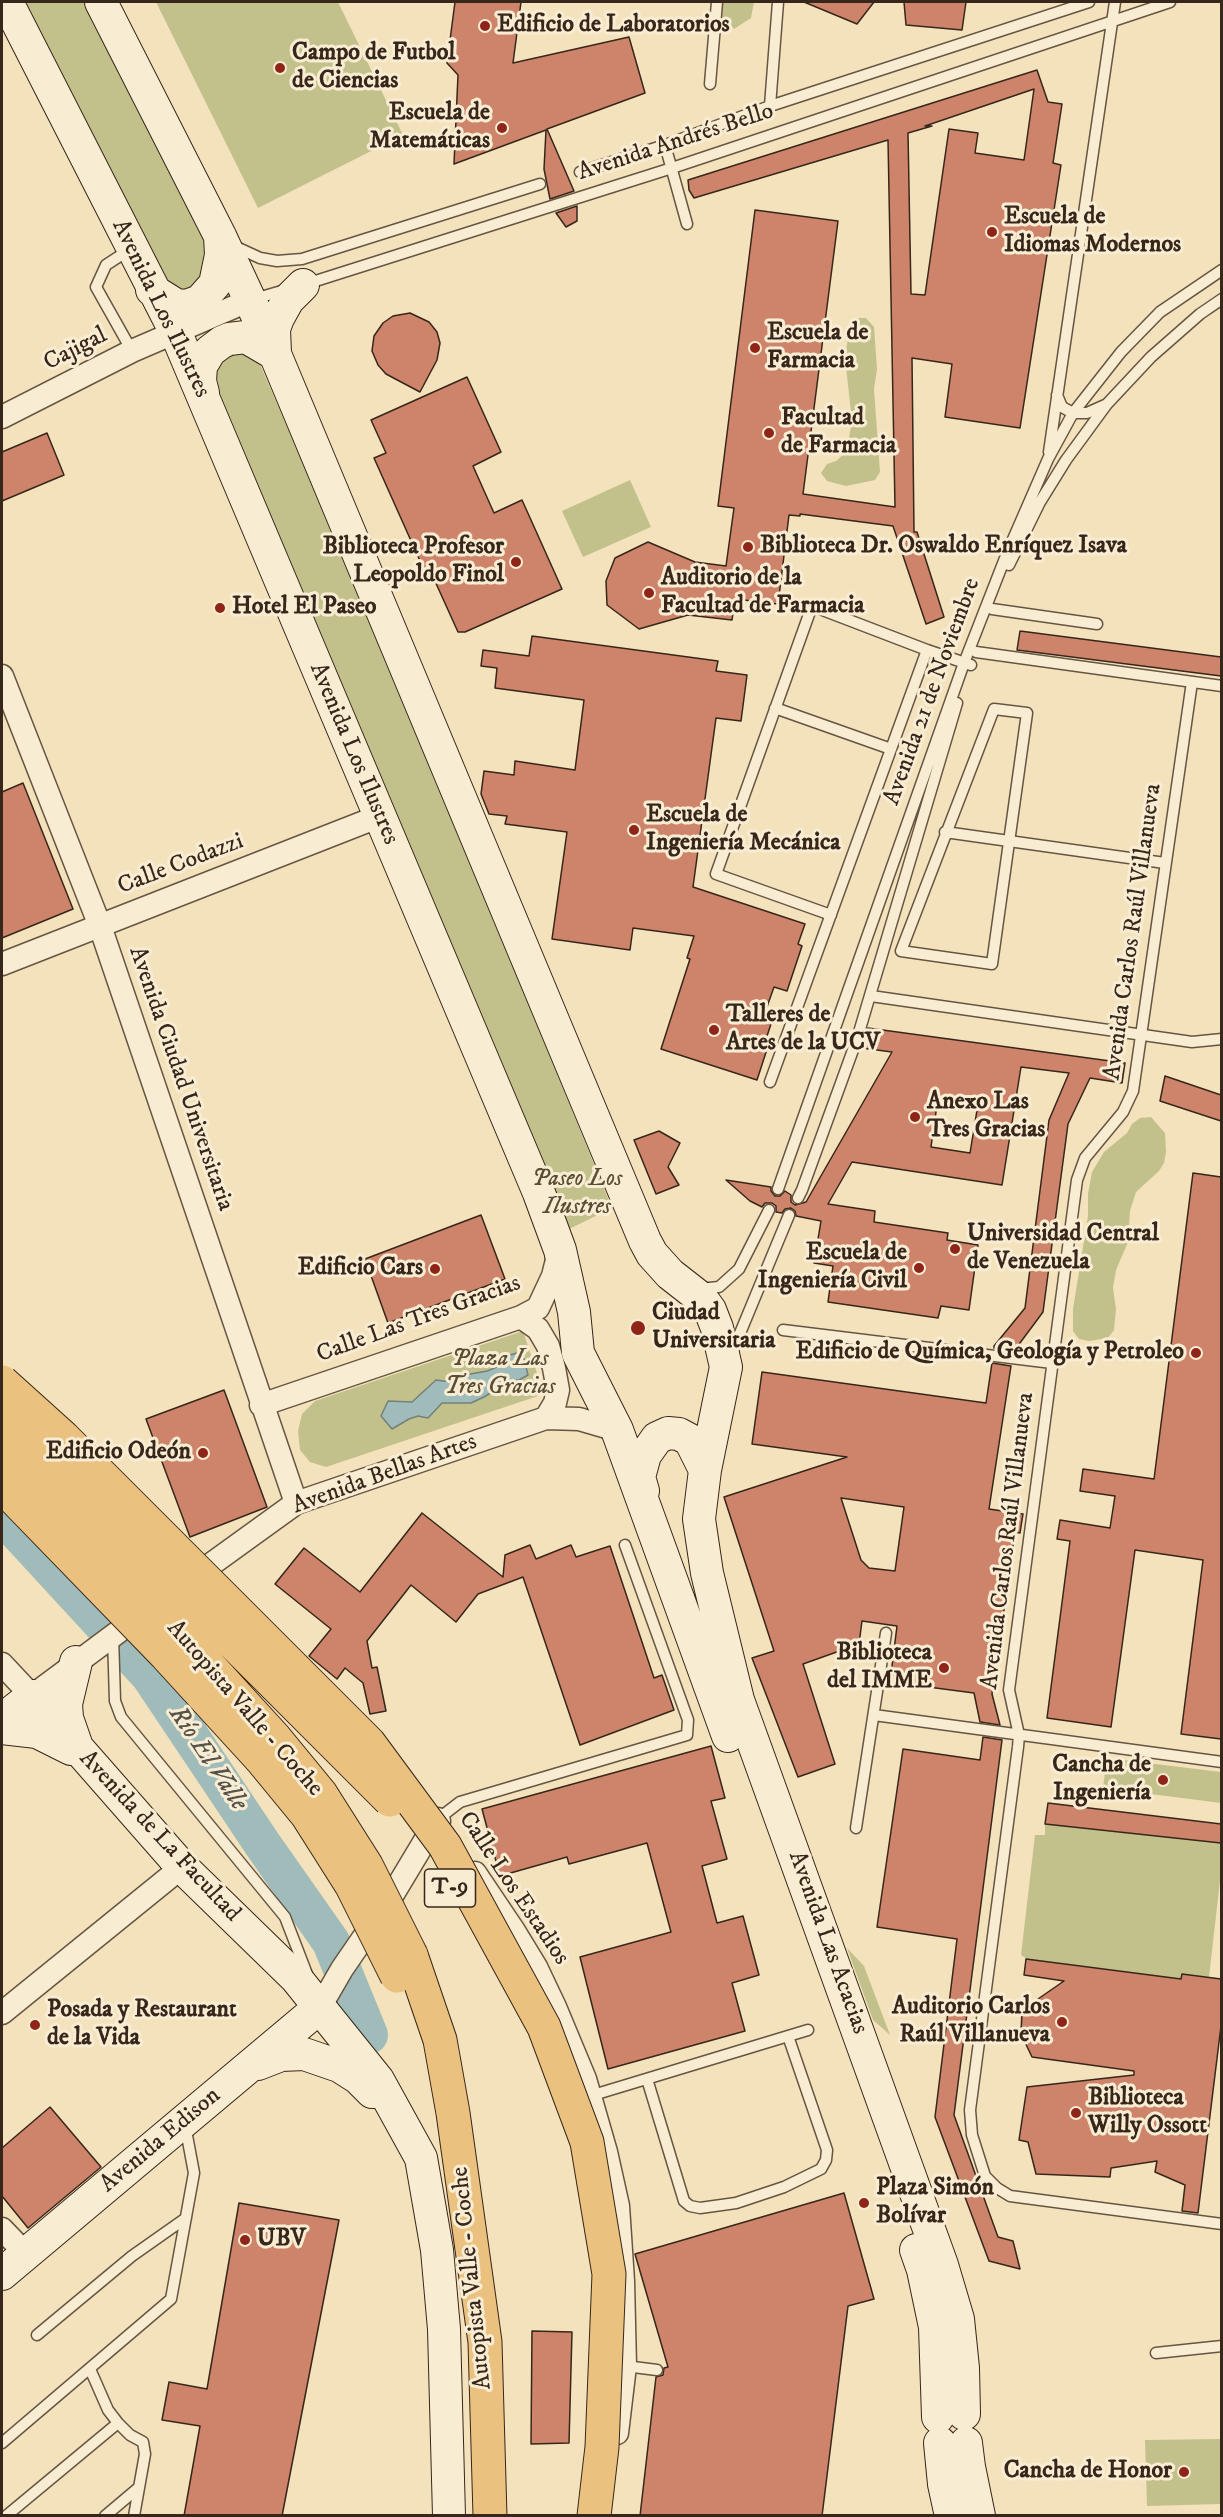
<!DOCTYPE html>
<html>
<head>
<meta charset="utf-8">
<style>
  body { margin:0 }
  #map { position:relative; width:1223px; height:2517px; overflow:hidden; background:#f4e2bc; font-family:"IM FELL DW Pica",serif }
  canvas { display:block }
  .frame { position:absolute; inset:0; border:3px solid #37261a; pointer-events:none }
</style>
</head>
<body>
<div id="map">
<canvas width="1223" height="2517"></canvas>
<div class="frame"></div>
</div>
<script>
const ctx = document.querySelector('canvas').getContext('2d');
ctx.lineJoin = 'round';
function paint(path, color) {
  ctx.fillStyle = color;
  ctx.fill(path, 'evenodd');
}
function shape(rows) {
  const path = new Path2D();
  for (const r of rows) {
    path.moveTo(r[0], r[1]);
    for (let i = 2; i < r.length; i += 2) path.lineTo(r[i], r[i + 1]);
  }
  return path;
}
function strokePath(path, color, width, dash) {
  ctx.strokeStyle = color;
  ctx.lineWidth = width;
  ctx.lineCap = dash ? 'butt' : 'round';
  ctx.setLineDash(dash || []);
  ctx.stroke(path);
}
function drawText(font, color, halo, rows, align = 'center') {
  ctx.font = font + ' "IM FELL DW Pica",serif';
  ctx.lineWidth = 6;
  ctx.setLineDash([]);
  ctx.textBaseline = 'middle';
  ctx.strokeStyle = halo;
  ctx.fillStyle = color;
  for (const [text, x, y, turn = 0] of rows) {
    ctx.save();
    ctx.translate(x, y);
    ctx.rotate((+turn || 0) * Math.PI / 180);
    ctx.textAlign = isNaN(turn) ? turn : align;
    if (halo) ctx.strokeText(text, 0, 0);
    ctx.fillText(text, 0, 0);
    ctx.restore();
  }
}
const green = shape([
  [7,2,101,2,221,255,176,305],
  [156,2,338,2,403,135,258,208],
  [721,2,754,2,751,18,734,29,720,15],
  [858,318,866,318,874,327,877,369,874,389,880,472,875,480,846,486,827,481,821,473,827,464,836,461,845,453,848,443,852,421,845,358,848,338],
  [248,337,361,596,612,1208,563,1232,463,978,216,384,208,357],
  [630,480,651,527,583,557,562,511],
  [1151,1117,1165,1133,1166,1152,1164,1163,1159,1171,1136,1192,1130,1211,1128,1242,1116,1270,1113,1288,1116,1309,1114,1330,1108,1338,1089,1341,1079,1339,1073,1331,1073,1309,1088,1216,1088,1194,1092,1172,1104,1152,1127,1133,1132,1124,1140,1118],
  [523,1331,544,1394,326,1467,310,1462,300,1450,298,1431,302,1414,315,1401],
  [1107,1758,1221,1772,1221,1803,1103,1788],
  [1045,1824,1221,1843,1221,1872,1209,1977,1182,1974,1181,1979,1027,1959,1021,1955,1035,1835,1045,1835],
  [847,1948,864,1966,890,2035,873,2020],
  [1221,2439,1221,2504,1147,2506,1145,2440]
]);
const water = shape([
  [517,1353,524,1359,528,1375,519,1380,508,1382,484,1397,471,1403,442,1403,428,1418,418,1416,409,1419,392,1429,381,1416,388,1401,412,1402,436,1380,459,1383,465,1375,487,1371,502,1365,510,1355,517,1353]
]);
const river = shape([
  [2,1515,150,1676,263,1845,331,1942,369,2035]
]);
const building = shape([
  [455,2,521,2,513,63,629,37,645,93,547,129,574,191,550,199,544,169,546,130,454,164,458,75,447,63,455,2],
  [804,2,874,2,857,24,804,2],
  [904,2,966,2,962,30,906,25,904,2],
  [1037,70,1048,102,1062,104,1053,163,1061,165,1020,428,945,417,952,364,912,358,914,532,917,532,944,617,926,624,893,526,800,514,800,516,789,515,778,604,735,599,732,620,688,615,639,629,607,605,606,581,615,558,648,542,695,562,726,566,734,508,718,506,755,210,838,221,803,494,895,507,888,140,694,198,689,190,688,180,1037,70],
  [1034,89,1024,160,975,153,978,133,949,129,925,295,911,294,908,133,932,126,925,126,1034,89],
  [577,206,577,221,566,227,556,213,577,206],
  [410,313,429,322,437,332,440,343,437,360,420,392,386,374,378,365,372,351,374,336,383,323,393,316,410,313],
  [467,377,501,452,473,466,494,513,522,500,562,589,465,632,458,632,434,579,429,581,374,458,386,453,371,420,467,377],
  [47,433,64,475,2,501,2,452,47,433],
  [1020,631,1221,657,1221,676,1017,650,1020,631],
  [532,636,718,661,716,671,747,675,741,721,716,718,693,887,805,924,798,944,802,946,787,991,774,987,763,1018,772,1021,766,1039,770,1040,757,1080,661,1049,690,959,687,958,694,936,633,928,630,950,552,939,567,832,505,824,507,816,489,814,481,794,484,771,514,775,515,761,575,770,584,700,495,688,497,668,481,666,483,650,529,656,532,636],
  [23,783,73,909,2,938,2,792,23,783],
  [868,1028,1125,1063,1122,1083,1090,1078,1068,1124,1043,1312,1014,1351,994,1348,994,1346,1025,1308,1049,1120,1069,1073,1021,1067,1002,1185,852,1162,828,1204,875,1211,874,1222,948,1233,947,1240,978,1245,969,1310,941,1306,938,1318,828,1302,833,1266,814,1263,821,1221,796,1216,795,1211,791,1208,785,1209,782,1213,776,1212,776,1206,772,1203,765,1203,762,1207,750,1201,726,1180,771,1187,771,1191,775,1196,780,1196,785,1191,791,1195,791,1202,795,1205,806,1202,892,1052,862,1048,868,1028],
  [938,1098,978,1104,970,1153,931,1147,938,1098],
  [1165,1076,1221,1095,1221,1121,1160,1101,1165,1076],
  [659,1131,680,1143,668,1167,679,1185,656,1194,634,1140,659,1131],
  [1193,1173,1221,1177,1221,1739,1181,1734,1203,1560,1135,1550,1111,1727,1047,1718,1070,1541,1057,1539,1060,1520,1110,1528,1115,1496,1080,1491,1083,1469,1154,1479,1193,1173],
  [481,1215,505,1279,388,1323,365,1259,481,1215],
  [992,1363,1011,1366,989,1509,1023,1514,1020,1533,1015,1532,992,1694,1000,1725,980,1722,974,1693,890,1682,897,1626,862,1621,859,1644,803,1664,835,1764,798,1777,752,1658,774,1651,724,1497,847,1457,752,1444,762,1372,986,1403,992,1363],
  [841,1498,904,1507,895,1571,869,1568,861,1560,841,1498],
  [224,1390,267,1507,190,1537,146,1419,224,1390],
  [422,1513,503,1577,505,1555,530,1545,536,1559,571,1545,576,1557,610,1546,654,1678,662,1675,674,1710,580,1745,523,1577,478,1594,456,1622,411,1585,367,1641,372,1668,377,1667,386,1711,370,1714,363,1683,345,1668,337,1679,309,1656,331,1629,275,1584,304,1548,360,1592,422,1513],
  [983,1737,1002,1740,954,2115,998,2237,1013,2241,1020,2269,989,2261,935,2117,957,1939,877,1927,903,1749,980,1760,983,1737],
  [711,1746,725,1798,711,1801,727,1859,702,1866,717,1923,743,1916,759,1975,732,1983,745,2031,608,2069,580,1957,671,1932,647,1843,569,1864,567,1857,500,1876,482,1809,711,1746],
  [1048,1803,1221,1824,1221,1843,1045,1824,1048,1803],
  [1026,1959,1181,1979,1182,1974,1221,1979,1221,2026,1198,2213,1182,2211,1185,2185,1155,2172,1157,2161,1111,2168,1110,2177,1036,2174,1028,2142,1019,2140,1027,2087,1134,2075,1134,2071,1032,2057,1021,2034,1022,2010,1064,1981,1024,1975,1026,1959],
  [50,2107,101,2167,28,2228,2,2196,2,2148,50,2107],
  [844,2193,874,2299,848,2306,822,2516,640,2516,656,2377,663,2375,664,2368,668,2367,635,2254,844,2193],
  [239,2203,339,2220,282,2516,184,2516,200,2426,162,2420,169,2382,207,2389,239,2203],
  [532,2331,572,2332,569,2443,531,2444,532,2331]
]);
const lane = shape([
  [710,84,717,2],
  [770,106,778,2],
  [665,145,687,224],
  [580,172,665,145,770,106,1089,2],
  [234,246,260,258,277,261,302,259,540,184],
  [129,250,106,265,96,287,132,351],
  [306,284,672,168,1170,2],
  [251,300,285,290],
  [1057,395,1062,407,1073,413,1087,413,1105,405],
  [1049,452,1115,2],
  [1009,565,1040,502,1066,460,1107,404,1151,357,1200,314,1222,299],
  [992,609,1097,624],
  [976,652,1222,686],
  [1192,682,1133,1091,1123,1112,1085,1158,1077,1180,1009,1690,1019,1735,1018,1747,970,2110,972,2135,985,2176,997,2188,1010,2196,1222,2224],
  [775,708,891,749],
  [994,709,1027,713,992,964,901,951,994,709],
  [945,832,1165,863],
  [831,915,716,874,812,606,927,650],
  [871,996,1192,1042,1222,1039],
  [770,1082,927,650,971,665],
  [778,1189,964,663,1007,553,1048,459,1073,413,1121,352,1160,312,1222,270],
  [798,1198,802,1190,857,1039,957,703],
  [699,1289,719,1287,739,1269,769,1210],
  [783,1330,1052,1363],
  [731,1355,789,1215],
  [113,1636,115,1701,121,1717,285,1917,307,1974],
  [874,1715,1222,1762],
  [438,1819,460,1802,687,1735,688,1720,625,1545],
  [856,1828,886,1633],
  [647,2079,684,2201,690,2206,700,2208,736,2203,784,2187,821,2169,826,2160,827,2150,788,2036],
  [590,2096,808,2030],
  [37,2335,132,2256,186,2218],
  [1156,2353,1222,2346],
  [625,2366,657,2370],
  [90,2369,108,2410,118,2423,130,2435,143,2442,145,2454,134,2516],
  [2,2443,171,2299,194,2173,185,2125],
  [6,2516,118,2423],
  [105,2516,137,2489]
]);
const street = shape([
  [2,417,132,351,250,300],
  [2,676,100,926,296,1503],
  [2,964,380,816],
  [521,1317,538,1329,548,1346,554,1368,558,1390,555,1403,546,1418],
  [261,1405,521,1317,538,1308,553,1276,559,1252],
  [188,1581,296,1503,546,1418,579,1419,617,1430],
  [2,1664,32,1696,145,1612],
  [475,1873,514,1931,536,1967,555,2007,585,2079,606,2152,618,2206,623,2281,625,2366,617,2433],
  [320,2007,342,1969,390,1899,438,1819,439,1821],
  [2,2013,182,1867],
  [2,2229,26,2254]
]);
const secondary = shape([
  [7,2,176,333,539,1193,560,1250,574,1312,578,1353,617,1430,728,1736],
  [101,2,220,236,275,354,645,1241,652,1254,670,1274,702,1299,710,1310,717,1328,726,1367,705,1470,699,1519,707,1573,738,1700,942,2265,958,2319,963,2368,964,2414],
  [152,290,176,305,186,306,200,301,215,284,221,255,220,236],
  [275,353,274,329,278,318,288,300,303,285],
  [203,393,200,381,201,366,210,351,222,342,229,339,246,337,275,354],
  [643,1491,639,1477,645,1455,657,1438,668,1433,679,1434,690,1440,705,1470],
  [76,1662,66,1704,67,1718,76,1744],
  [2,1720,32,1696,182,1867,296,1978,378,2080,421,2158,437,2250,444,2329,449,2516],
  [2,1728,37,1732,71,1749],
  [258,2064,281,2055,304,2054,339,2066,358,2078,372,2092],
  [916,2250,923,2270,935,2327,938,2417],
  [2,2274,320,2007],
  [940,2443,944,2484,951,2516],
  [966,2443,969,2467,979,2516]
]);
const highway = shape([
  [411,1955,440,2040,453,2113,485,2342,490,2516]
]);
const highwayBridge = shape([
  [2,1382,63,1437,369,1743,445,1846,544,2027,587,2142,609,2274,602,2447,594,2516],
  [2,1412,390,1800],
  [2,1450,179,1633,275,1738,321,1794,366,1865,411,1955],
  [2,1486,165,1654,261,1759,307,1815,352,1886,397,1976]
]);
const markers = [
  [485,26,6,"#8f2418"],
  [280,68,6,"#8f2418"],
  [502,128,6,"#8f2418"],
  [992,232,6,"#8f2418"],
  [755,348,6,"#8f2418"],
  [769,433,6,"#8f2418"],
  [748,547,6,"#8f2418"],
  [516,562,6,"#8f2418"],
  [649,593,6,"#8f2418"],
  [220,608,6,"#8f2418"],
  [634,830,6,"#8f2418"],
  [714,1030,6,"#8f2418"],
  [915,1117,6,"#8f2418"],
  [955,1249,6,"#8f2418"],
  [919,1268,6,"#8f2418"],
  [435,1269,6,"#8f2418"],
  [638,1328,8,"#8f2418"],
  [1196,1353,6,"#8f2418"],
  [203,1453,6,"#8f2418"],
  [944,1668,6,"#8f2418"],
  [1163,1780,6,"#8f2418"],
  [1062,2022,6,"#8f2418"],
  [35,2025,6,"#8f2418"],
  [1076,2113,6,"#8f2418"],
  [864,2203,6,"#8f2418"],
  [245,2240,6,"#8f2418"],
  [1184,2472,6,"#8f2418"]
];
const shields = [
  [450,1888,51]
];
const shieldNames = [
  ["T-9",450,1888]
];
const poiNames = [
  ["Edificio de Laboratorios",497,26],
  ["Campo de Futbol",292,54],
  ["de Ciencias",292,82],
  ["Escuela de",490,114,"right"],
  ["Matemáticas",490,142,"right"],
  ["Escuela de",1004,218],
  ["Idiomas Modernos",1004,246],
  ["Escuela de",767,334],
  ["Farmacia",767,362],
  ["Facultad",781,419],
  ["de Farmacia",781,447],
  ["Biblioteca Dr. Oswaldo Enríquez Isava",760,547],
  ["Biblioteca Profesor",504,548,"right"],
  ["Leopoldo Finol",504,576,"right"],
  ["Auditorio de la",661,579],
  ["Facultad de Farmacia",661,607],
  ["Hotel El Paseo",232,608],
  ["Escuela de",646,816],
  ["Ingeniería Mecánica",646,844],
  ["Talleres de",726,1016],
  ["Artes de la UCV",726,1044],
  ["Anexo Las",927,1103],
  ["Tres Gracias",927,1131],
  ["Universidad Central",967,1235],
  ["de Venezuela",967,1263],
  ["Escuela de",907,1254,"right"],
  ["Ingeniería Civil",907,1282,"right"],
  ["Edificio Cars",423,1269,"right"],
  ["Ciudad",652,1314],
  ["Universitaria",652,1342],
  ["Edificio de Química, Geología y Petroleo",1184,1353,"right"],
  ["Edificio Odeón",191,1453,"right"],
  ["Biblioteca",932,1654,"right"],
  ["del IMME",932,1682,"right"],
  ["Cancha de",1151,1766,"right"],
  ["Ingeniería",1151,1794,"right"],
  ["Auditorio Carlos",1050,2008,"right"],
  ["Raúl Villanueva",1050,2036,"right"],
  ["Posada y Restaurant",47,2011],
  ["de la Vida",47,2039],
  ["Biblioteca",1088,2099],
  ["Willy Ossott",1088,2127],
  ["Plaza Simón",876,2189],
  ["Bolívar",876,2217],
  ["UBV",257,2240],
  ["Cancha de Honor",1172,2472,"right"]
];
const streetNames = [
  ["Avenida Andrés Bello",676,143,-18],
  ["Avenida Los Ilustres",160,309,64],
  ["Cajigal",76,350,-27],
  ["Avenida 21 de Noviembre",933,692,-70],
  ["Avenida Los Ilustres",353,754,67],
  ["Calle Codazzi",181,865,-21],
  ["Avenida Carlos Raúl Villanueva",1134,932,-82],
  ["Avenida Ciudad Universitaria",180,1079,71],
  ["Calle Las Tres Gracias",419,1320,-20],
  ["Avenida Bellas Artes",385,1475,-20],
  ["Avenida Carlos Raúl Villanueva",1009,1541,-83],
  ["Autopista Valle - Coche",244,1709,49],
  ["Avenida de La Facultad",159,1837,47],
  ["Calle Los Estadios",513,1889,56],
  ["Avenida Las Acacias",827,1943,70],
  ["Avenida Edison",161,2141,-40],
  ["Autopista Valle - Coche",473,2278,-96]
];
const parkNames = [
  ["Paseo Los",577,1180],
  ["Ilustres",577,1208],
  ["Plaza Las",500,1360],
  ["Tres Gracias",500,1388]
];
const waterNames = [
  ["Río El Valle",207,1759,56]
];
paint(green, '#c3c18b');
paint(water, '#9fbcba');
strokePath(water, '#75807a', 1.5);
strokePath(river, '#9fbcba', 38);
paint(building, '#ce846b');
strokePath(building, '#37261a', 1.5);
strokePath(lane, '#665542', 13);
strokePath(street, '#665542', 25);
strokePath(secondary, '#37261a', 34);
strokePath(highway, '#37261a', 35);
strokePath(lane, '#f8ecd3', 10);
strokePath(street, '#f8ecd3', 22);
strokePath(secondary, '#f8ecd3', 32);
strokePath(highway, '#eac17e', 33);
strokePath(highwayBridge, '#37261a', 35, []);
strokePath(highwayBridge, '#eac17e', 33);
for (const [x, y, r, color] of markers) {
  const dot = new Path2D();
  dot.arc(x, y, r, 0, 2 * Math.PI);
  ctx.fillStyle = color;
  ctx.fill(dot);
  strokePath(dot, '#f8ecd3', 2);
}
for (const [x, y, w] of shields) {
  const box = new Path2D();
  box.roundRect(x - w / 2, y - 19, w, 38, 4.5);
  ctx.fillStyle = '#f8ecd3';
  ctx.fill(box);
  strokePath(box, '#37261a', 1.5);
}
drawText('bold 22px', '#37261a', null, shieldNames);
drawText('bold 24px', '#37261a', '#f8ecd3', poiNames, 'left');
drawText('24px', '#37261a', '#f8ecd3', streetNames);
drawText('italic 24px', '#5a4d36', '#f8ecd3', parkNames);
drawText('italic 26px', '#56534a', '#f8ecd3', waterNames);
</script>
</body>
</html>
